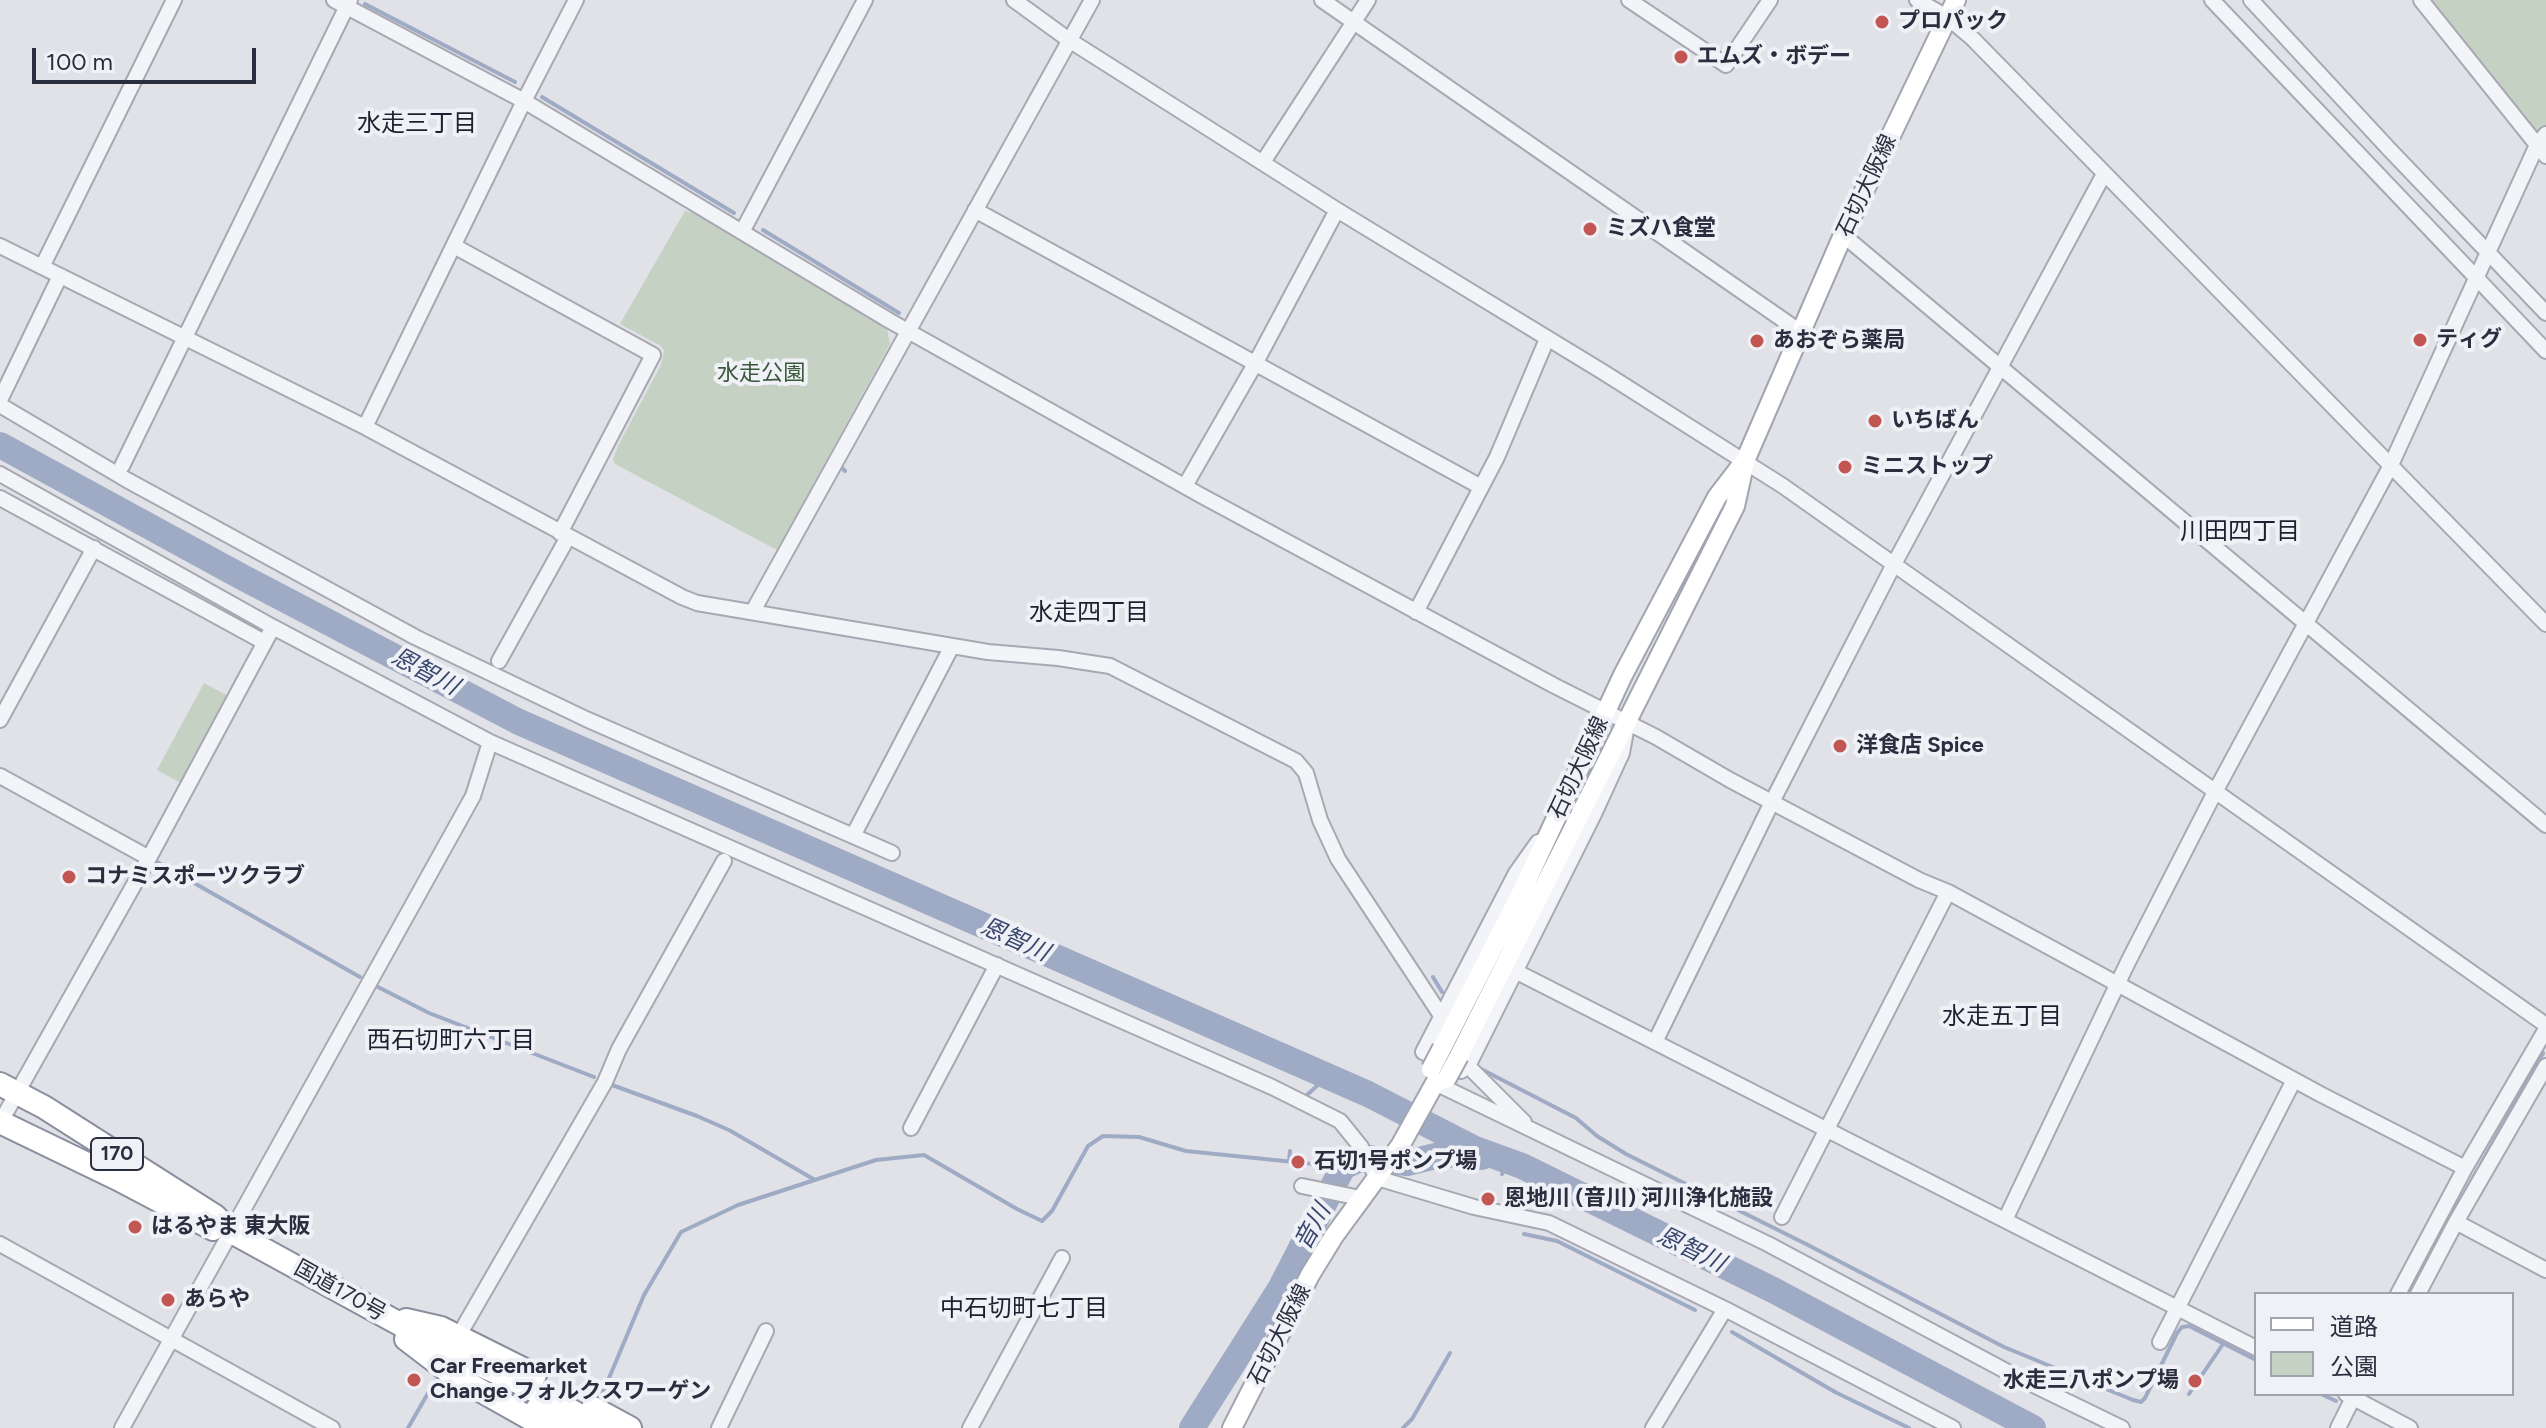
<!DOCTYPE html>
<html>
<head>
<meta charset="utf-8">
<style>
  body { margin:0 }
  #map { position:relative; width:2546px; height:1428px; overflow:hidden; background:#e1e2e8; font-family:Figtree,"Noto Sans JP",sans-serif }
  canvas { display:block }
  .legend { position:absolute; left:2254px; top:1292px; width:260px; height:104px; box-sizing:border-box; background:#f0f1f6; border:2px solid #a1a3ac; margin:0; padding:10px 14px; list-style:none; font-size:24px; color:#2b2e3e }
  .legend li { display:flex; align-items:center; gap:16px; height:40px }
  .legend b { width:40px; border:2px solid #a1a3ac }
  .scale { position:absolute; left:32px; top:48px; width:224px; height:36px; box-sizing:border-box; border:4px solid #2b2e3e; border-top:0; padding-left:10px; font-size:24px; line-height:28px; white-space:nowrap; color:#2b2e3e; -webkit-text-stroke:6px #f0f1f6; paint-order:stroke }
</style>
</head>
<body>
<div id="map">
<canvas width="2546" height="1428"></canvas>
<ul class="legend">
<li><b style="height:10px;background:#fff"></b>道路</li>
<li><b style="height:22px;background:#c4d1c3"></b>公園</li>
</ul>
<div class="scale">100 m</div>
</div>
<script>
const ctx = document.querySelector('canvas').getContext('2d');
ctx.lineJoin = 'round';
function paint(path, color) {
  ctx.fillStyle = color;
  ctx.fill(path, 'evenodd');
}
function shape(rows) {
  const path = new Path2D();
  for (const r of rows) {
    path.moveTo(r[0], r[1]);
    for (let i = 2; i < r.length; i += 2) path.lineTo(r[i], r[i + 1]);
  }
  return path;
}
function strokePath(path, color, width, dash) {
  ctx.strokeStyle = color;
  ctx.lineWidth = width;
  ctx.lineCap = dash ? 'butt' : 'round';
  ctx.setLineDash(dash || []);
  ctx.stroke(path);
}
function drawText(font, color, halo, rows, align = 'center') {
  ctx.font = font + ' Figtree,"Noto Sans JP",sans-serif';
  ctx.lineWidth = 8;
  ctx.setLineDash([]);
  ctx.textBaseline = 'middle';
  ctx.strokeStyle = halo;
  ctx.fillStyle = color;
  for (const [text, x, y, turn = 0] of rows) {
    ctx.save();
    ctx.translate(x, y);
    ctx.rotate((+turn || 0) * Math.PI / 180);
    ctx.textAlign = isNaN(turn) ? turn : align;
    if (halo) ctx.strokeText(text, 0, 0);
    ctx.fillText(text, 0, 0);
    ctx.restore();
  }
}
const green = shape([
  [2432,0,2546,0,2546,143],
  [685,211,691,212,713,224,887,329,890,344,777,550,615,464,613,459,619,444,661,365,664,351,661,346,620,324],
  [204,683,228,696,181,783,157,770]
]);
const stream = shape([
  [365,4,515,82],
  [542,97,734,213],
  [763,230,899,313],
  [842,468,845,471],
  [157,862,360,977],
  [1433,977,1442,992],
  [378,987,429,1013,594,1077],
  [1479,1068,1576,1118,1597,1136,1626,1154,1806,1244,2004,1347,2133,1400,2141,1402,2145,1398,2177,1333,2182,1327,2189,1326,2256,1360],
  [612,1085,697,1116,729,1130,815,1180],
  [1307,1095,1320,1083,1331,1079],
  [1289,1161,1290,1151],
  [1502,1174,1508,1160],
  [1337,1180,1349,1176],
  [1524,1234,1557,1241,1695,1310],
  [2408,1294,2543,1053],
  [1732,1332,1835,1392,1909,1428],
  [2189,1394,2223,1344],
  [2321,1394,2336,1401],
  [601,1397,644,1295,681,1232,738,1205,876,1160,924,1155,1017,1209,1042,1221,1052,1211,1088,1146,1103,1136,1139,1137,1186,1151,1343,1167],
  [408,1428,435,1381],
  [1403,1428,1412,1419,1450,1353]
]);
const river = shape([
  [0,445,242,577,519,722,1368,1094,1475,1149,1522,1166,1773,1290,2033,1428],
  [1192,1428,1280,1289,1343,1167,1360,1159,1368,1158,1407,1163,1444,1154,1482,1157]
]);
const minor = shape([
  [334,0,524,101,890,321,1202,496,1553,685,1656,737,1730,780,1919,880,1948,892,2320,1094,2465,1168],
  [1014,0,1069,40,1337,210,1603,372,1783,486,2546,1025],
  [1322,0,1802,333],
  [1629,0,1726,65,1770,0],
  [1917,0,1947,17,1973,39,2546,624],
  [2212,0,2546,351],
  [2251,0,2389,149,2546,313],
  [2421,0,2546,156],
  [1263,162,1368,0],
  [975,210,1481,487],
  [742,232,865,0],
  [1843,235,2546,825],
  [0,246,365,427,682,597,697,603,988,652,1058,658,1110,666,1296,761,1306,773,1320,820,1338,859,1442,1017],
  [454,246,653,355,560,533],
  [42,267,174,0],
  [0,400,60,276],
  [0,405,127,480,415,637,586,719,892,853],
  [365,427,524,101,576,0],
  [122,466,350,0],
  [0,474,273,627],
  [1185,486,1255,364,1337,210],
  [0,498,264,642],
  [753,611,1092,0],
  [1416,612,1497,457,1547,339],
  [499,661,568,537],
  [0,720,94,548],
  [0,776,149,858],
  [853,836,952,646],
  [1538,842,1516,873,1423,1052,1461,1071,1468,1066,1594,814,1622,753,1626,731],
  [1515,971,2256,1348],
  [1656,1040,1772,802,1893,566,2104,174],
  [1468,1066,1524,1122],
  [1435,1083,1768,1244,2017,1377,2122,1428],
  [0,1123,149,858,273,627,490,742,1272,1087,1340,1121,1361,1147,1377,1178,1474,1207,1549,1223,1725,1309,1953,1428],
  [911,1128,997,965],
  [1302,1186,1360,1198],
  [1782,1217,1948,892],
  [2005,1220,2128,962,2215,792,2390,467,2537,145,2546,134],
  [2456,1222,2546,1270],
  [0,1244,332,1428],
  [2398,1294,2465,1168,2546,1029],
  [2418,1294,2456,1222,2546,1066],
  [455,1342,605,1082,619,1049,724,861],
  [2160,1342,2294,1080],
  [2346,1394,2410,1428],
  [122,1428,473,796,490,742],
  [719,1428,766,1331],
  [970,1428,1062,1258],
  [1653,1428,1725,1309],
  [2338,1428,2353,1398]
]);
const major = shape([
  [1442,1048,1522,891,1623,675,1717,497,1740,467],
  [1459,1056,1735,506,1745,461,1843,235,1956,0],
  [1232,1428,1310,1275,1334,1236,1400,1146,1435,1083,1447,1078]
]);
const highway = shape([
  [0,1084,44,1107,215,1216,230,1231,449,1351,522,1384,603,1428],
  [0,1122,118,1179,213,1229],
  [406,1320,441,1328,535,1375],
  [406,1339,453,1375,547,1428],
  [593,1408,630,1428],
  [537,1409,571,1428]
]);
const majorBridge = shape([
  [1431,1069,1442,1048],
  [1447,1078,1459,1056]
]);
const markers = [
  [1882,22,8,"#c15652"],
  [1681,57,8,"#c15652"],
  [1590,229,8,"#c15652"],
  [2420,340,8,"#c15652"],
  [1757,341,8,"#c15652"],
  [1875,421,8,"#c15652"],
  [1845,467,8,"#c15652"],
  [1840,746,8,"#c15652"],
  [69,877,8,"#c15652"],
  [1298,1162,8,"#c15652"],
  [1488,1199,8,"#c15652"],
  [135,1227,8,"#c15652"],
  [168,1300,8,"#c15652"],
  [414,1380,8,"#c15652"],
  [2195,1381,8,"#c15652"]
];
const shields = [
  [117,1154,52]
];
const shieldNames = [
  ["170",117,1154]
];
const poiNames = [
  ["プロパック",1898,22],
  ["エムズ・ボデー",1697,57],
  ["ミズハ食堂",1606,229],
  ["ティグ",2436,340],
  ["あおぞら薬局",1773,341],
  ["いちばん",1891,421],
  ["ミニストップ",1861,467],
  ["洋食店 Spice",1856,746],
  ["コナミスポーツクラブ",85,877],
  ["石切1号ポンプ場",1314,1162],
  ["恩地川 (音川) 河川浄化施設",1504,1199],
  ["はるやま 東大阪",151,1227],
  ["あらや",184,1300],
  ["Car Freemarket",430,1367],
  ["Change フォルクスワーゲン",430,1392],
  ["水走三八ポンプ場",2179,1381,"right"]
];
const streetNames = [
  ["石切大阪線",1867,186,-65],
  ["石切大阪線",1579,768,-65],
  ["国道170号",340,1291,29],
  ["石切大阪線",1280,1335,-63]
];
const parkNames = [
  ["水走公園",761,374]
];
const neighbourhoodNames = [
  ["水走三丁目",417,124],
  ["川田四丁目",2240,532],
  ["水走四丁目",1089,613],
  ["水走五丁目",2002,1017],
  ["西石切町六丁目",451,1041],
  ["中石切町七丁目",1024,1309]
];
const waterNames = [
  ["恩智川",425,672,28],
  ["恩智川",1015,940,24],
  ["音川",1313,1227,-61],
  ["恩智川",1691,1250,26]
];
paint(green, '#c4d1c3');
strokePath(stream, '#9fabc4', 4);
strokePath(river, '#9fabc4', 26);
strokePath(minor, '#a7a8b2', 18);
strokePath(major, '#a1a5b2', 22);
strokePath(highway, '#8a8e9d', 26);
strokePath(minor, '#f3f4f7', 14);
strokePath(major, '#fff', 18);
strokePath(highway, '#fff', 22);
strokePath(majorBridge, '#a1a5b2', 22, []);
strokePath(majorBridge, '#fff', 18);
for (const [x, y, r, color] of markers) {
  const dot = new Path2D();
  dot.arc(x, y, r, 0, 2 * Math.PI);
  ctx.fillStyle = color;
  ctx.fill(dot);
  strokePath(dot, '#f0f1f6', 3);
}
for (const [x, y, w] of shields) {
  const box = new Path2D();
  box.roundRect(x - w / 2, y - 16, w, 32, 6);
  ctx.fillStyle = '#f0f1f6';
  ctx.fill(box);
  strokePath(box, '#2b2e3e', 2);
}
drawText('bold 20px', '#2b2e3e', null, shieldNames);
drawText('bold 22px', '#2b2e3e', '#f0f1f6', poiNames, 'left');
drawText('22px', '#2b2e3e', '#f0f1f6', streetNames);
drawText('22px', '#3a583a', '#f0f1f6', parkNames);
drawText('24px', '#1d202f', '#f0f1f6', neighbourhoodNames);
drawText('italic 24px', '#39476e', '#f0f1f6', waterNames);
</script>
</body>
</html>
